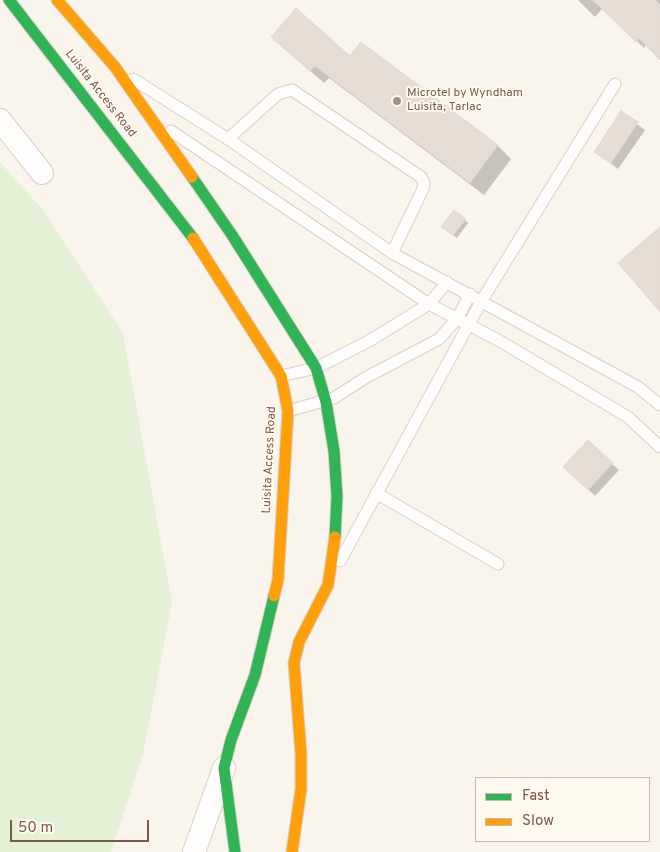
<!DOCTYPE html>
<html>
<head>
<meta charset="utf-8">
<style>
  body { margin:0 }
  #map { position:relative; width:660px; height:852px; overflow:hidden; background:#f9f4ec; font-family:Overpass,sans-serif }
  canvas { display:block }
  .legend { position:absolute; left:475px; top:777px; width:175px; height:65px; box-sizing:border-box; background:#fff9ef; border:1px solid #cab9ac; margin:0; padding:6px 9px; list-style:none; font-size:15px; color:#7b5a48 }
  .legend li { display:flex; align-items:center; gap:10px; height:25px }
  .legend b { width:25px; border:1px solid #cab9ac }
  .scale { position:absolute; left:10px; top:820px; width:139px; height:22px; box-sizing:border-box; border:2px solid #7b5a48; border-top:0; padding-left:6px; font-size:15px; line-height:18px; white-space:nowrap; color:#7b5a48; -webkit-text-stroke:4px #fff9ef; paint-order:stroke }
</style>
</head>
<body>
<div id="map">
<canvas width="660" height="852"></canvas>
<ul class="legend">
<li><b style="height:6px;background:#30b455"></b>Fast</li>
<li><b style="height:6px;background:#ff9f0a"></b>Slow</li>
</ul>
<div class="scale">50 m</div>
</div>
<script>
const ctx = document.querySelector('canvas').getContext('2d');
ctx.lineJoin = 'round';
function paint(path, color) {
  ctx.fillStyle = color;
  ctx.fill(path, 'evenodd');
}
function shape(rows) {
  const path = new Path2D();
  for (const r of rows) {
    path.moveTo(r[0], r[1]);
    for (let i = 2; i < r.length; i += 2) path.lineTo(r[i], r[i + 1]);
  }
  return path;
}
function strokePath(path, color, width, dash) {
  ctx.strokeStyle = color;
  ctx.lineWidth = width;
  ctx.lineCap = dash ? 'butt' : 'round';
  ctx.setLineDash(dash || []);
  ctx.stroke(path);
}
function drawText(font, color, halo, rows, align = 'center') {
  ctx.font = font + ' Overpass,sans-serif';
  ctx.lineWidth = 4;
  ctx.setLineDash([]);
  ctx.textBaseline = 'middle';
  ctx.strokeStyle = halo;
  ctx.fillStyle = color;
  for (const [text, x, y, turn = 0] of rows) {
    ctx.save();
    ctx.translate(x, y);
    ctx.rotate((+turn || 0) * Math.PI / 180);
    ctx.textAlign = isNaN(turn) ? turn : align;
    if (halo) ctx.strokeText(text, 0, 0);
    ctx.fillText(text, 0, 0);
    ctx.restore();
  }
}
const green = shape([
  [0,162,43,210,123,333,172,603,143,754,111,852,0,852]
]);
const shadow = shape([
  [578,0,660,0,660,58,647,44,644,48,603,8,595,17],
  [362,43,498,146,511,159,484,195,329,78,324,83,286,50,351,58],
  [622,113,645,130,618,169,596,152],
  [465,220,468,223,457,238,446,230],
  [612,464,619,470,595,496,572,474]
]);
const building = shape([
  [593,0,655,0,660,5,660,60,639,38,636,42,593,0],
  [296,8,350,56,361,42,498,145,470,183,315,66,310,71,271,37,296,8],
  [621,111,638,122,611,163,594,152,621,111],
  [454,210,466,219,453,235,441,227,454,210],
  [660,227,660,312,618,263,660,227],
  [588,440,613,463,588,490,563,467,588,440]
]);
const lane = shape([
  [133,79,228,139,392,253,638,387,660,405],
  [171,131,429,304,498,340,628,417,660,447],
  [228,139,278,94,292,90,421,177,424,183,423,189,392,253],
  [281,376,316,368,369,341,429,304,447,282],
  [288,411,334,398,365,378,439,339,457,319,470,294],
  [376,493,498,564],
  [340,561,482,300,615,84]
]);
const street = shape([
  [0,120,42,173],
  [194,852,224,768]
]);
const fast = shape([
  [9,0,193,238],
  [192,177,232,235,316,368,326,402,334,451,337,496,335,537],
  [235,852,224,768,231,740,255,675,274,596]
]);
const slow = shape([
  [57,0,115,67,192,177],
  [193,238,281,376,288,411,278,580,274,596],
  [292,852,301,789,301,754,294,663,299,642,328,585,335,537]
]);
const markers = [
  [397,101,5,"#a79081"]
];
const streetNames = [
  ["Luisita Access Road",100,94,52],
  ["Luisita Access Road",270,460,-87]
];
const poiNames = [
  ["Microtel by Wyndham",407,94],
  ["Luisita, Tarlac",407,108]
];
paint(green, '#e5f1d6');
paint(shadow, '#0003');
paint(building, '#e6dcd3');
strokePath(building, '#e2d7ce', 1);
strokePath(lane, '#d8d0c8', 13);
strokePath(street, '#d8d0c8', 24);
strokePath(fast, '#d9d0c8', 13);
strokePath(slow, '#d9d0c8', 13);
strokePath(lane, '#fefdfc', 11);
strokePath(street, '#fefdfc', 22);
strokePath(fast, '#30b455', 11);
strokePath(slow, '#ff9f0a', 11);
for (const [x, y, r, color] of markers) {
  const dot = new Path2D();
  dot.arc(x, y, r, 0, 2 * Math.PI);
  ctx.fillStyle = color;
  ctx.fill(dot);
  strokePath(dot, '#fff9ef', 2);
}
drawText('12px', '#7b5a48', '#fff9ef', streetNames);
drawText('12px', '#7b5a48', '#fff9ef', poiNames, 'left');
</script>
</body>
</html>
